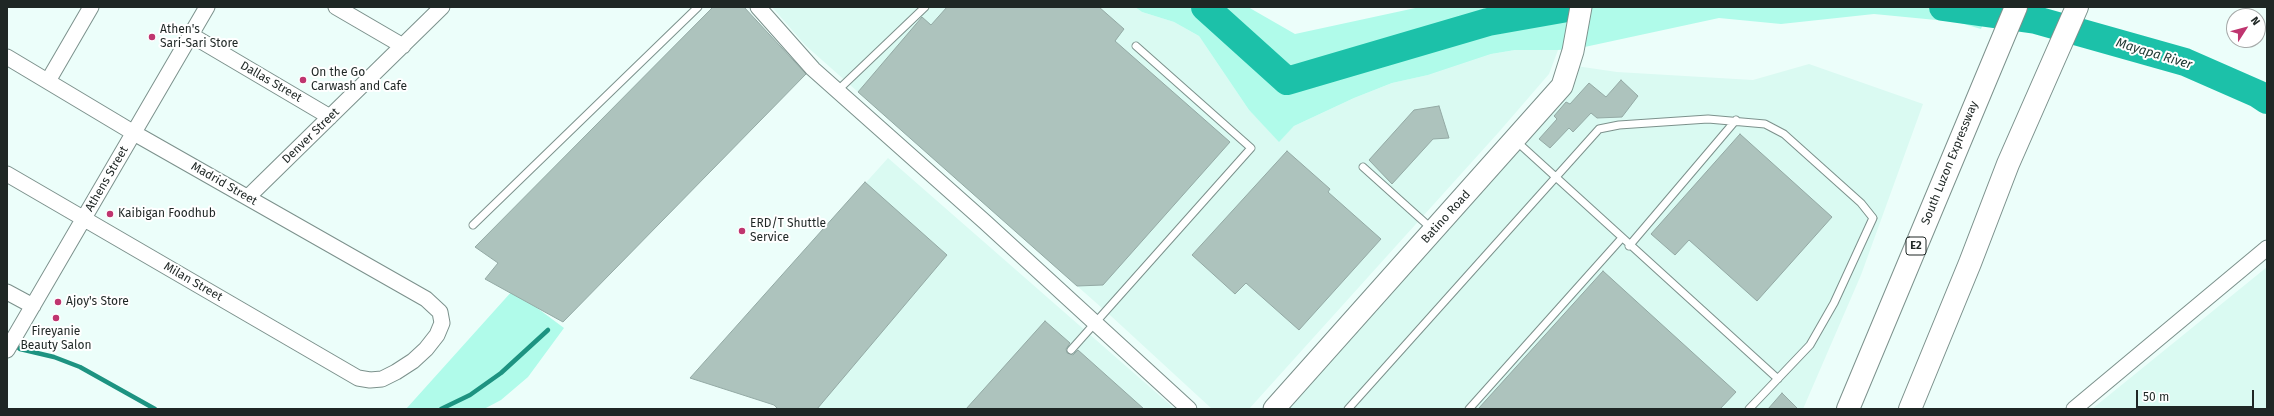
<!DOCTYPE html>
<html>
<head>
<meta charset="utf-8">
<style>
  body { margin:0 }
  #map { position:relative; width:2274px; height:416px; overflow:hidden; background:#ecfefa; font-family:"Fira Sans",sans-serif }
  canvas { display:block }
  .frame { position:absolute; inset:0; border:8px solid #1f2725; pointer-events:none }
  .north { position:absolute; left:2226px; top:8px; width:40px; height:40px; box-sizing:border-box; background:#fff; border:1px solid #a5a9a8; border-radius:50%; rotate:54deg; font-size:11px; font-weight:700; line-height:16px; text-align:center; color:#1f2725 }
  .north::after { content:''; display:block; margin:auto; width:14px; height:18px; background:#bf356f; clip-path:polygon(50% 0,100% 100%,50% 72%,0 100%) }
  .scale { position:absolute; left:2136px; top:390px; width:118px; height:18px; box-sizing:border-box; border:2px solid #1f2725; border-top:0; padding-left:5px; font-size:12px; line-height:14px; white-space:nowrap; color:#1f2725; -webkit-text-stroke:3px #fff; paint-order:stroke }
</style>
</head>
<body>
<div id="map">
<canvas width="2274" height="416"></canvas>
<div class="frame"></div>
<div class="north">N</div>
<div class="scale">50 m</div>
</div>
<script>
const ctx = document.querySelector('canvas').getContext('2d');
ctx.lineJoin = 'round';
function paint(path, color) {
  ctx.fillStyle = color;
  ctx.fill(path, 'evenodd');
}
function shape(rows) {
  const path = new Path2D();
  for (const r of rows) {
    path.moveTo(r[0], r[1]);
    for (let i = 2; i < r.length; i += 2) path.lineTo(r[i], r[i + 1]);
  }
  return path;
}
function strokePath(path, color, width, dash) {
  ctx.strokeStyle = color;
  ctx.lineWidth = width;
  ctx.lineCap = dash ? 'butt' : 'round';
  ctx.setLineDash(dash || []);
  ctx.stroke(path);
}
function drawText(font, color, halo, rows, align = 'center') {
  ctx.font = font + ' "Fira Sans",sans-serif';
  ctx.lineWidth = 4;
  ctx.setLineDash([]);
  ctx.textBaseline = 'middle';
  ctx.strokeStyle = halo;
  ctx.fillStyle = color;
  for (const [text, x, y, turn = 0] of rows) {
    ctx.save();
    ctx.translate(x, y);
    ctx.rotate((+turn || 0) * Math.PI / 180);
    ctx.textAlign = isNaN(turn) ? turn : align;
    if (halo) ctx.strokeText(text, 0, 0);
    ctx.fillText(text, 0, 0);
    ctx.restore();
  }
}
const built = shape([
  [772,7,1135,7,1142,12,1174,22,1199,36,1249,110,1279,141,1294,126,1354,98,1392,83,1428,75,1491,54,1515,50,1558,50,1549,74,1498,133,1249,409,1212,409,1111,316,805,45],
  [1809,64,1923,104,1861,275,1803,409,1281,409,1576,66,1617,72,1753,80],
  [888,158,1175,409,778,409,774,405,690,378],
  [2267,267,2267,409,2092,409]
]);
const green = shape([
  [1135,7,1248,7,1295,34,1420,7,1990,7,1981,29,1957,22,1874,14,1781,24,1719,18,1580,48,1558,50,1515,50,1491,54,1428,75,1392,83,1354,98,1294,126,1279,142,1249,110,1199,36,1174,22,1142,12],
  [513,290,564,328,528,377,501,400,484,409,406,409]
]);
const stream = shape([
  [13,343,20,349,54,357,80,367,155,409],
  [441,409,470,395,501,373,548,330]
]);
const river = shape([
  [1205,7,1287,81,1488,22,1573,7],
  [1943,7,2036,20,2185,62,2258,94,2267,100]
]);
const building = shape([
  [713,7,744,7,806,74,563,322,485,279,498,263,475,247,713,7],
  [947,7,1099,7,1124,29,1115,41,1230,142,1103,285,1077,286,858,92,922,17,931,25,947,7],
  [1621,80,1638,96,1622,117,1597,118,1591,113,1573,132,1569,128,1550,148,1539,139,1557,119,1554,116,1566,102,1570,104,1589,83,1606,97,1621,80],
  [1439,106,1449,138,1433,139,1392,184,1369,160,1414,110,1439,106],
  [1740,134,1832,217,1757,301,1689,240,1675,255,1651,234,1740,134],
  [1287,151,1330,189,1328,192,1381,239,1299,330,1246,283,1235,294,1192,255,1287,151],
  [865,182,947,255,817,409,778,409,774,405,690,378,865,182],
  [1603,271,1736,392,1720,409,1478,409,1603,271],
  [1045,321,1070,343,1066,349,1067,353,1073,355,1078,350,1144,409,966,409,1045,321],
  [1782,393,1798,409,1768,409,1782,393]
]);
const lane = shape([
  [837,91,925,7],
  [1515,140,1778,379],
  [1363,167,1432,229],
  [473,225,698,7],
  [1629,246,1736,120],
  [1071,350,1251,148,1136,46],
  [1348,409,1599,129,1619,125,1708,119,1765,124,1784,134,1861,203,1873,218,1834,303,1810,345,1749,409],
  [1469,409,1621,239]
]);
const street = shape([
  [336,7,403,46],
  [758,7,813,69,985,222,1189,409],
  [191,35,330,117],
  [7,57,134,133,426,299,440,312,442,323,437,335,426,349,413,361,396,372,382,379,370,380,358,378,7,174],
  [48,81,91,7],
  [248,197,442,7],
  [7,292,33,306],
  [7,350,207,7],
  [2074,409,2267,248]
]);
const secondary = shape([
  [1274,409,1562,86,1573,51,1581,7]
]);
const highway = shape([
  [1848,409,2016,7],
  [1910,409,1970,263,2008,164,2077,7]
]);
const markers = [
  [152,37,4,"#bf356f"],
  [303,80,4,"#bf356f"],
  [110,214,4,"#bf356f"],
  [742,231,4,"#bf356f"],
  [58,302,4,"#bf356f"],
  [56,318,4,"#bf356f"]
];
const shields = [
  [1916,246,20]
];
const shieldNames = [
  ["E2",1916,246]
];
const poiNames = [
  ["Athen's",160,30],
  ["Sari-Sari Store",160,44],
  ["On the Go",311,73],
  ["Carwash and Cafe",311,87],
  ["Kaibigan Foodhub",118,214],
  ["ERD/T Shuttle",750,224],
  ["Service",750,238],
  ["Ajoy's Store",66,302],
  ["Fireyanie",56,332,"center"],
  ["Beauty Salon",56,346,"center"]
];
const streetNames = [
  ["Dallas Street",271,82,30],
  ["Denver Street",311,136,-44],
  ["South Luzon Expressway",1950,163,-68],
  ["Athens Street",107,179,-60],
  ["Madrid Street",224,184,30],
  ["Batino Road",1446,217,-48],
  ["Milan Street",193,282,30]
];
const waterNames = [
  ["Mayapa River",2154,54,17]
];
paint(built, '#dafaf2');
paint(green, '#b0fbea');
strokePath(stream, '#1d9381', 4.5);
strokePath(river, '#1cc1a9', 28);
paint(building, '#adc3bd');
strokePath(building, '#94aaa5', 1);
strokePath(lane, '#7c918c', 9);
strokePath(street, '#7c918c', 17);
strokePath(secondary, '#7c918c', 23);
strokePath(highway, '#7c918c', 24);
strokePath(lane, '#fff', 7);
strokePath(street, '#fff', 15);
strokePath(secondary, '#fff', 21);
strokePath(highway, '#fff', 22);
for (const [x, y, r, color] of markers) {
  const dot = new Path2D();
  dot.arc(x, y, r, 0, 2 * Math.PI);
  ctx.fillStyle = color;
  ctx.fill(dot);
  strokePath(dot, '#fff', 1.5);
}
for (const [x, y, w] of shields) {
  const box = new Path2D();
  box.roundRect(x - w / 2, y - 9, w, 18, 3);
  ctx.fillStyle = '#fff';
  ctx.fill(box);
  strokePath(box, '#1f2725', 1);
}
drawText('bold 11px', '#1f2725', null, shieldNames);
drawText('12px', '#1f2725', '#fff', poiNames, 'left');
drawText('12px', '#1f2725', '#fff', streetNames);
drawText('italic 13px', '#213a34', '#fff', waterNames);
</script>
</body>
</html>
